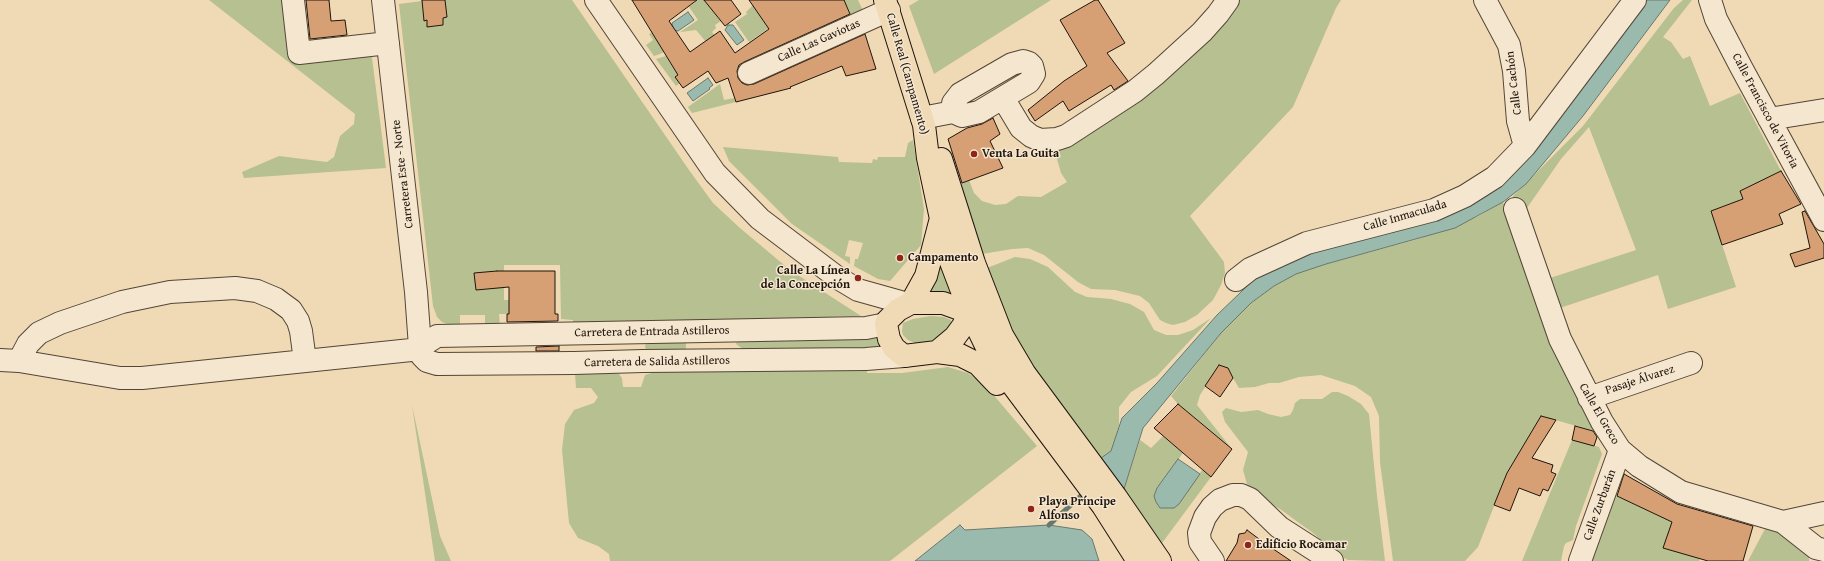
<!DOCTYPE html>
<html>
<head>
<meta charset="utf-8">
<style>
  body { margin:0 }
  canvas { display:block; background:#f0d9b5 }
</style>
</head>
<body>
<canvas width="1824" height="561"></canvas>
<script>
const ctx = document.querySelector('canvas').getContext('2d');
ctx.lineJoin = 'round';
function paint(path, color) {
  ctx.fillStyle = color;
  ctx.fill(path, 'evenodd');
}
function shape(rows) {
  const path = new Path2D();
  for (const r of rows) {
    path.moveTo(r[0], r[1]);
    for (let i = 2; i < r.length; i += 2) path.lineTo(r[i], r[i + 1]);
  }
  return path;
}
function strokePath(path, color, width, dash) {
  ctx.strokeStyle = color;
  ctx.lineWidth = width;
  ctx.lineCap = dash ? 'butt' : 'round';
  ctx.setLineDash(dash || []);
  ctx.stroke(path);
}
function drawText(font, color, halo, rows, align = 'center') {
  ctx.font = font + ' "Gentium Book Plus",serif';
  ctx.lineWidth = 3;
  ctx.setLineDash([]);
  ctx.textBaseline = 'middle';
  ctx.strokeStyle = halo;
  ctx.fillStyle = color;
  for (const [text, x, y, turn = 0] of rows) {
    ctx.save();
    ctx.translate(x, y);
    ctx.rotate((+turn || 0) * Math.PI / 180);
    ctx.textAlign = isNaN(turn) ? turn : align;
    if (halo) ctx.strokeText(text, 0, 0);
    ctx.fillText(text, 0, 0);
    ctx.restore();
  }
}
const green = shape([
  [209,0,288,0,294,60,371,50,386,168,244,178,242,172,279,156,327,162,334,157,340,136,354,124,355,114],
  [445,0,572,0,689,170,713,203,740,228,790,270,861,316,573,324,573,320,561,319,560,265,504,265,504,300,535,300,526,314,499,314,500,326,485,326,485,315,460,315,460,326,452,326,442,322,437,317,433,306,399,4,422,1,424,20,427,20,428,27,443,25,443,18,447,17],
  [698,0,714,0,723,13,717,17,721,21,715,25,716,28,712,32,716,37,707,43,696,30,680,32,698,20,689,7],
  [844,0,858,0,864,13,812,37,806,25,821,25,850,12],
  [919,0,1051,0,934,74,909,6],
  [1235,0,1341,0,1336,8,1293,107,1190,216,1224,262,1225,273,1221,285,1213,300,1197,315,1185,322,1173,325,1166,323,1160,320,1149,303,1140,296,1115,290,1091,289,1078,282,1044,255,1028,248,1012,249,982,254,961,183,969,180,974,193,982,201,995,205,1006,204,1018,196,1041,197,1067,182,1061,173,1057,159,1057,150,1065,146],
  [1683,0,1692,0,1663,37,1671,42,1683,59,1690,56,1710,106,1740,93,1781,171,1741,191,1743,199,1711,211,1736,287,1668,309,1658,275,1557,309,1547,279,1636,250,1589,127,1561,159,1527,208,1515,209,1513,196,1583,126,1674,8],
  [753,5,766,25,771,22,773,25,749,42,735,22,747,14,746,12],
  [667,22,669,49,660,54,654,56,646,45,653,40,649,34],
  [666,56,672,66,675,64,681,74,680,83,676,86,656,59],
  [720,84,724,100,734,98,736,102,692,113,688,107],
  [913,140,924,209,921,245,890,281,878,279,854,266,855,259,858,259,863,243,849,240,845,256,850,257,850,264,792,224,729,161,723,147,838,157,839,162,872,163,873,159,877,160,878,157,905,157,908,143],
  [1503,202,1598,432,1541,416,1507,473,1478,547,1465,561,1393,561,1380,462,1379,416,1371,397,1355,386,1321,375,1299,377,1279,383,1269,383,1255,387,1239,388,1233,378,1219,366,1200,395,1197,405,1232,449,1178,404,1171,396,1221,333,1251,303,1274,286,1296,274,1326,264,1418,239,1477,217],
  [1015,257,1030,259,1048,267,1075,292,1087,297,1111,299,1130,304,1144,312,1154,330,1166,335,1178,335,1193,330,1211,318,1157,376,1131,392,1119,407,1119,425,1115,441,1111,451,1101,458,1044,386,1000,311,987,268],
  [937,262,942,264,951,294,949,296,928,294],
  [931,316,944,317,951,320,951,325,937,338,925,343,915,343,908,340,903,335,902,331,903,323,913,319],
  [878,335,882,349,743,349,736,344,737,341],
  [646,341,686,342,686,347,685,351,648,350,645,348],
  [948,367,968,373,985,385,1037,446,890,561,610,561,609,554,598,546,578,538,569,523,562,450,565,424,574,410,594,403,598,397,591,388,576,388,575,373,612,373,619,374,622,378,623,387,641,387,645,375,655,372,867,369,867,373,902,373],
  [1332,392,1338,392,1348,396,1361,404,1369,414,1377,496,1385,561,1348,560,1335,553,1313,533,1280,509,1256,496,1247,484,1243,470,1248,452,1225,422,1222,412,1226,408,1241,412,1258,410,1268,414,1281,417,1290,415,1293,410,1295,403,1300,399,1322,399],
  [412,405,440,536,451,561,435,561],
  [1163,436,1183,453,1157,488,1179,504,1202,470,1211,477,1162,543,1124,489,1140,440,1151,448],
  [1572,440,1599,447,1602,454,1576,526,1573,540,1566,543,1564,546,1561,561,1522,561],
  [1614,495,1672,522,1700,559,1699,561,1588,561],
  [1766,527,1779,533,1809,556,1809,561,1748,561]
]);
const water = shape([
  [1642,0,1670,0,1583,116,1526,184,1503,202,1455,228,1326,264,1296,274,1274,286,1251,303,1221,333,1143,428,1124,489,1101,458,1111,451,1122,418,1157,383,1217,315,1266,268,1463,204,1642,0],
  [688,12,694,20,678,31,673,30,672,23,688,12],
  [728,25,733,25,744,40,737,45,725,30,728,25],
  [708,78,713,85,709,88,710,89,693,101,687,93,708,78],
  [1178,459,1200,474,1179,504,1174,508,1160,508,1156,502,1154,496,1157,488,1178,459],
  [960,525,965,530,1049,525,1082,530,1092,539,1099,561,915,561,960,525]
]);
const stream = shape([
  [1049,525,1085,492]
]);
const building = shape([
  [306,0,329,0,331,21,345,20,347,35,310,39,306,0],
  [422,0,445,0,447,17,443,18,443,25,427,27,427,20,424,21,422,0],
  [632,0,697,0,669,21,690,52,720,31,735,53,769,29,749,0,844,0,850,14,744,62,739,65,737,71,738,78,742,83,747,85,754,84,865,34,876,69,846,76,842,66,790,87,791,88,736,102,728,78,716,83,708,71,683,88,675,77,678,75,632,0],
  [704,0,731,0,741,14,725,26,704,0],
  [1095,0,1098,0,1125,43,1107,53,1128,81,1114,90,1111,85,1069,111,1063,101,1035,121,1028,110,1064,81,1087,66,1060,20,1095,0],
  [993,118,1000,134,990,141,1003,168,962,183,948,139,967,128,982,124,993,118],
  [1781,171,1801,204,1779,214,1783,224,1722,245,1711,211,1743,199,1740,191,1781,171],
  [1805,211,1824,244,1824,258,1795,267,1790,254,1810,248,1802,212,1805,211],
  [497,271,555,271,555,314,558,314,558,321,507,322,507,314,509,314,509,287,476,290,474,273,497,271],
  [559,346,559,351,536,351,536,347,559,346],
  [1219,365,1228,368,1233,378,1220,397,1205,386,1219,365],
  [1178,404,1232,449,1211,477,1154,428,1178,404],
  [1541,416,1556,420,1532,458,1553,465,1551,472,1556,474,1548,491,1543,489,1540,496,1519,488,1510,511,1494,505,1507,473,1541,416],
  [1575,426,1593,431,1597,437,1594,446,1572,440,1575,426],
  [1624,474,1677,504,1753,526,1743,561,1708,561,1663,548,1672,522,1617,496,1624,474],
  [1247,530,1263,542,1291,561,1226,561,1237,543,1239,534,1245,533,1247,530]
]);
const minor = shape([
  [293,0,299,53,388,43],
  [383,0,416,292,420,347,422,356,427,361,437,364,574,363,643,361,866,359,904,356],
  [596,0,715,173,760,219,838,278,858,290,908,304],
  [1485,0,1509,45,1514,71,1518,121,1525,146],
  [1710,0,1716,19,1741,67,1824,220],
  [749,73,889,10],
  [1003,98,1021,128,1031,136,1040,140,1057,139,1066,136,1135,91,1156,74,1202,32,1218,14,1228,0],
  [922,118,953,112,962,116,979,112,1029,82,1034,74,1032,66,1029,63,1023,61,1012,64,960,94,953,103,953,112],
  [1769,119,1824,110],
  [1515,209,1560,339,1602,422,1620,450,1639,466,1681,492,1783,522,1816,548,1824,550],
  [1236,280,1250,269,1307,243,1434,210,1465,196,1495,177,1525,146,1635,0],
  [0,360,19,361,120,378,142,378,411,350,420,347,437,336,866,328,886,324],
  [19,361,28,344,39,333,60,323,122,302,170,292,235,288,257,291,276,299,291,310,298,321,301,331,305,361],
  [1589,398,1691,363],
  [1783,522,1824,513],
  [1213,561,1200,542,1199,533,1205,517,1212,507,1220,500,1233,495,1241,495,1250,499,1279,527,1332,561],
  [1580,561,1620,450]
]);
const highway = shape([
  [885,0,924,125,928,158,941,219,951,262,970,312,991,356,1103,506,1138,561],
  [941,159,974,263,1002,335,1025,374,1116,497,1160,561],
  [911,303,926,276,940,222],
  [979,316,943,303,911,303,898,310,887,321,886,324,889,339,894,348,904,356,937,352,960,355,978,364,997,384],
  [937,352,955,337,963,326,974,303]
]);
const markers = [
  [974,154,4,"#8f2418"],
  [900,258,4,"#8f2418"],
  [858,278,4,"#8f2418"],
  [1031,509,4,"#8f2418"],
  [1248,545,4,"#8f2418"]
];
const streetNames = [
  ["Calle Las Gaviotas",819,41,-24],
  ["Calle Real (Campamento)",907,74,74],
  ["Calle Cachón",1514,83,-97],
  ["Calle Francisco de Vitoria",1765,111,62],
  ["Carretera Este - Norte",403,174,-97],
  ["Calle Inmaculada",1405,216,-16],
  ["Carretera de Entrada Astilleros",652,332,-1],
  ["Carretera de Salida Astilleros",657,362,-1],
  ["Pasaje Álvarez",1640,380,-18],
  ["Calle El Greco",1599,414,60],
  ["Calle Zurbarán",1600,505,-70]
];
const poiNames = [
  ["Venta La Guita",982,154],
  ["Campamento",908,258],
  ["Calle La Línea",850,271,"right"],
  ["de la Concepción",850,285,"right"],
  ["Playa Príncipe",1039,502],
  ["Alfonso",1039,516],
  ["Edificio Rocamar",1256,545]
];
paint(green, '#b6c090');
paint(water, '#9abaae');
strokePath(water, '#69786e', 1);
strokePath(stream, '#69786e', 5);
paint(building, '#d69f74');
strokePath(building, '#1f150d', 1);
strokePath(minor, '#534637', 24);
strokePath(highway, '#1f150d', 24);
strokePath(minor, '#f5e6cf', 22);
strokePath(highway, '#f0d9b5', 22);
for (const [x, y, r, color] of markers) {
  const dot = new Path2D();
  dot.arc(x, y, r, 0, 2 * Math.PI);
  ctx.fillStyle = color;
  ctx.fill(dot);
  strokePath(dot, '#f5e6cf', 1.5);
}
drawText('12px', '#1f150d', '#f5e6cf', streetNames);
drawText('bold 12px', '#1f150d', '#f5e6cf', poiNames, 'left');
</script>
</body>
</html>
